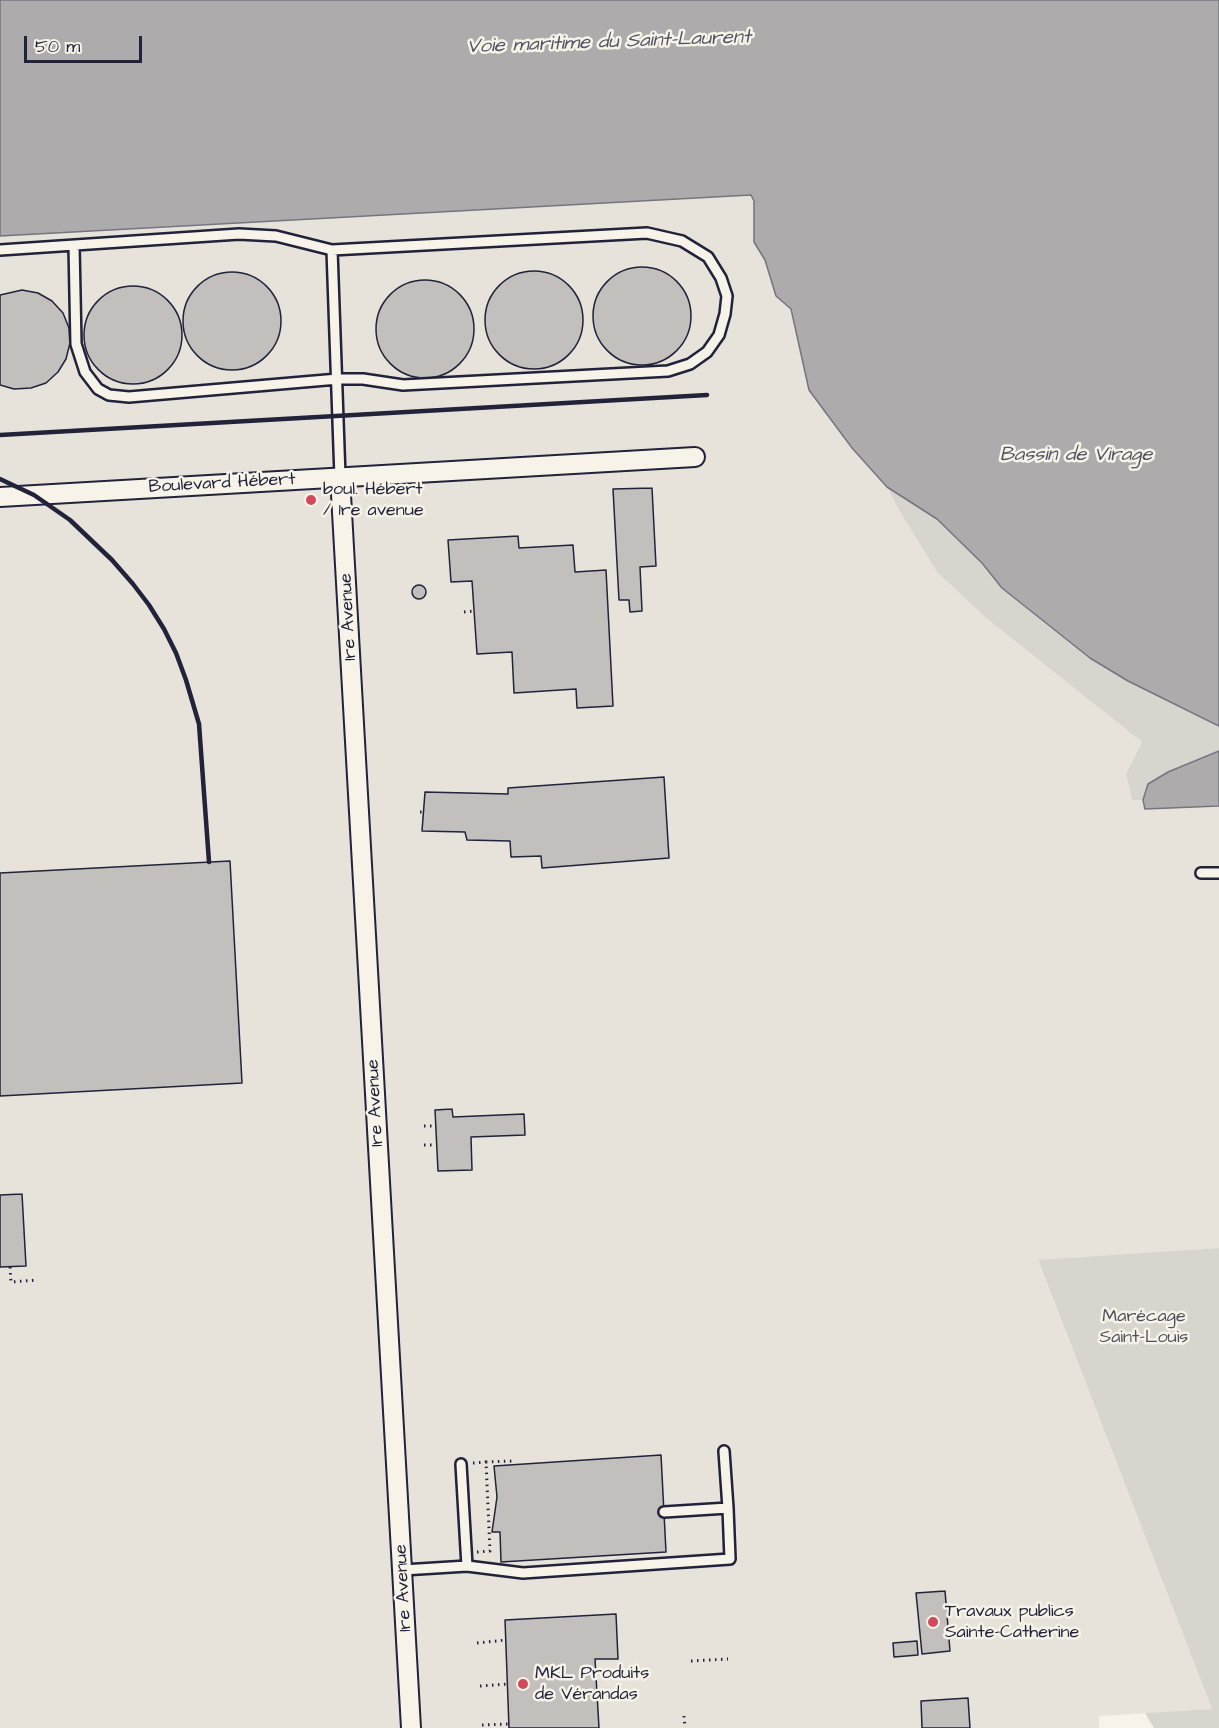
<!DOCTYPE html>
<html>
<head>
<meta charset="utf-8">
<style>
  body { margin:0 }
  #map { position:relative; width:1219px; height:1728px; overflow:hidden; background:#f7f3e8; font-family:"Architects Daughter",sans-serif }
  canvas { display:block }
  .scale { position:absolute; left:24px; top:36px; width:118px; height:27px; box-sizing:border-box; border:3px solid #22223b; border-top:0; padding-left:8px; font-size:18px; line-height:21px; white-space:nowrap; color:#22223b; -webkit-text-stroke:4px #f7f3e8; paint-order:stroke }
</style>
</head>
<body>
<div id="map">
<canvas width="1219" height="1728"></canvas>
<div class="scale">50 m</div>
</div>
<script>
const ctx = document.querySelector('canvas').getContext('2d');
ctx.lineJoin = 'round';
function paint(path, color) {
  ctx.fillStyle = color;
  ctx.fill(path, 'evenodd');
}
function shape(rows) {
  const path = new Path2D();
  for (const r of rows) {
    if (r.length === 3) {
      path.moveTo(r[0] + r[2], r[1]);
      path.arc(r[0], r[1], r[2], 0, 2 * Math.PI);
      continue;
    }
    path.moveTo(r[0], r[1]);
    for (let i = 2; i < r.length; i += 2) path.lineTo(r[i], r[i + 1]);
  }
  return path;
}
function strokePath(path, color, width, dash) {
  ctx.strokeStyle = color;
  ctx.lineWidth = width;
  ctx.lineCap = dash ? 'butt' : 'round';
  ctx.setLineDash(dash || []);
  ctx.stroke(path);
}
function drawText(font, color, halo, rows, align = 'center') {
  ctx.font = font + ' "Architects Daughter",sans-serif';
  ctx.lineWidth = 5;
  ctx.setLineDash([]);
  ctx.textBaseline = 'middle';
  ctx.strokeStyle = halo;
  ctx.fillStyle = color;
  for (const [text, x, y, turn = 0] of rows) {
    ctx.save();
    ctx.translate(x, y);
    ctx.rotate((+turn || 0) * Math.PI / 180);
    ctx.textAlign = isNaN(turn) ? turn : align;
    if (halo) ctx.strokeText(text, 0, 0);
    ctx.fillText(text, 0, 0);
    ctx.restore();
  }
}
const built = shape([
  [751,195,754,201,754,242,765,260,776,296,790,309,809,390,851,448,887,487,900,512,937,572,986,618,1142,742,1126,774,1132,800,1143,800,1145,809,1219,806,1219,1248,1038,1261,1212,1709,1099,1716,1099,1728,0,1728,0,235]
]);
const green = shape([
  [887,487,937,519,982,563,1002,588,1128,681,1219,726,1219,751,1148,784,1143,800,1132,800,1126,774,1142,742,986,618,937,572,900,512],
  [1219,1248,1219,1728,1154,1728,1145,1713,1212,1709,1038,1260]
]);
const water = shape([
  [0,0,1219,0,1219,726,1128,681,1090,658,1002,588,982,563,937,519,887,487,852,448,809,390,791,309,776,296,765,260,754,242,754,201,751,195,0,236,0,0],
  [1219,751,1219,806,1145,809,1143,800,1148,784,1168,772,1219,751]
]);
const building = shape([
  [642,316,49],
  [534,320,49],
  [232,321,49],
  [425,329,49],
  [133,335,49],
  [22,290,38,293,52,301,63,313,69,328,70,343,66,359,58,372,46,383,31,388,14,389,0,385,0,295,22,290],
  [652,488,656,566,640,567,642,611,630,612,629,600,619,600,613,489,652,488],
  [518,536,519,548,573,545,575,572,606,570,613,706,577,708,576,689,514,693,512,652,477,654,472,581,451,582,448,540,518,536],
  [419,592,7],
  [664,777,669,858,542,868,541,856,511,857,510,841,467,840,465,832,422,831,425,792,508,794,508,788,664,777],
  [230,861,242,1083,0,1096,0,873,230,861],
  [452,1109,453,1117,524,1114,525,1135,471,1137,472,1170,438,1171,435,1110,452,1109],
  [22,1194,26,1266,0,1267,0,1195,22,1194],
  [661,1455,666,1552,501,1562,500,1532,492,1532,497,1497,494,1466,661,1455],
  [945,1591,950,1651,922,1654,916,1593,945,1591],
  [616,1614,618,1659,595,1659,599,1728,509,1728,505,1620,616,1614],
  [917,1641,918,1655,894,1657,893,1643,917,1641],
  [968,1698,970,1728,922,1728,921,1701,968,1698]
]);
const path = shape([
  [464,612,474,611],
  [420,812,423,812],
  [424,1126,435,1126],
  [424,1145,436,1145],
  [10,1267,11,1282,37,1280],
  [473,1463,486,1462],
  [477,1552,490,1551,486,1462,514,1461],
  [477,1643,506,1640],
  [691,1661,728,1659],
  [480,1686,508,1684],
  [684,1716,685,1728],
  [482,1725,509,1724]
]);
const lane = shape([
  [0,250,239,234,276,236,332,250,647,233,682,241,708,257,721,278,727,296,725,314,719,335,707,352,690,364,668,371,403,385,363,379,338,379,129,397,109,395,98,389,85,372,76,344,74,246],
  [332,250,340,477],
  [1201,873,1219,873],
  [724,1451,728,1508],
  [467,1566,523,1573,730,1559,728,1508,664,1512],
  [403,1570,467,1566,461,1464]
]);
const street = shape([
  [340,477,411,1728],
  [0,497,695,457]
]);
const rail = shape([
  [0,435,707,395],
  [0,479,34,495,70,520,112,560,133,584,149,605,164,629,176,653,186,680,199,724,209,862]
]);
const markers = [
  [311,500,6,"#d1495b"],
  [933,1622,6,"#d1495b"],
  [523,1684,6,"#d1495b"]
];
const streetNames = [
  ["Boulevard Hébert",222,484,-3],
  ["1re Avenue",349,617,-93],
  ["1re Avenue",376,1103,-93],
  ["1re Avenue",404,1588,-93]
];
const poiNames = [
  ["boul. Hébert",323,490],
  ["/ 1re avenue",323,511],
  ["Travaux publics",945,1612],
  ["Sainte-Catherine",945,1633],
  ["MKL Produits",535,1674],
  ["de Vérandas",535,1695]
];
const parkNames = [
  ["Marécage",1144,1317],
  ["Saint-Louis",1144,1338]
];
const waterNames = [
  ["Voie maritime du Saint-Laurent",609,43,-2],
  ["Bassin de Virage",1076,456]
];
paint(built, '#e7e3db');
paint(green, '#d8d5cf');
paint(water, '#aeabad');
strokePath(water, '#76747f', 1.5);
paint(building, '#c2bfbd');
strokePath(building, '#22223b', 1.5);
strokePath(lane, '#22223b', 14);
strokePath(street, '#22223b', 22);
strokePath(path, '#22223b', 3, [1.5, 4.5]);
strokePath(lane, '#f7f3e8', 9);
strokePath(street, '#f7f3e8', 18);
strokePath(rail, '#22223b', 4.5);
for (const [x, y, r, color] of markers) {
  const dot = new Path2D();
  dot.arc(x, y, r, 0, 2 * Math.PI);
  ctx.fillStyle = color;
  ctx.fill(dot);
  strokePath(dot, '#f7f3e8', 2);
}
drawText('18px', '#22223b', '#f7f3e8', streetNames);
drawText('18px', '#22223b', '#f7f3e8', poiNames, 'left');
drawText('18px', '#504f60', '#f7f3e8', parkNames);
drawText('italic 20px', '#535263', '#f7f3e8', waterNames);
</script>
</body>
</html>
